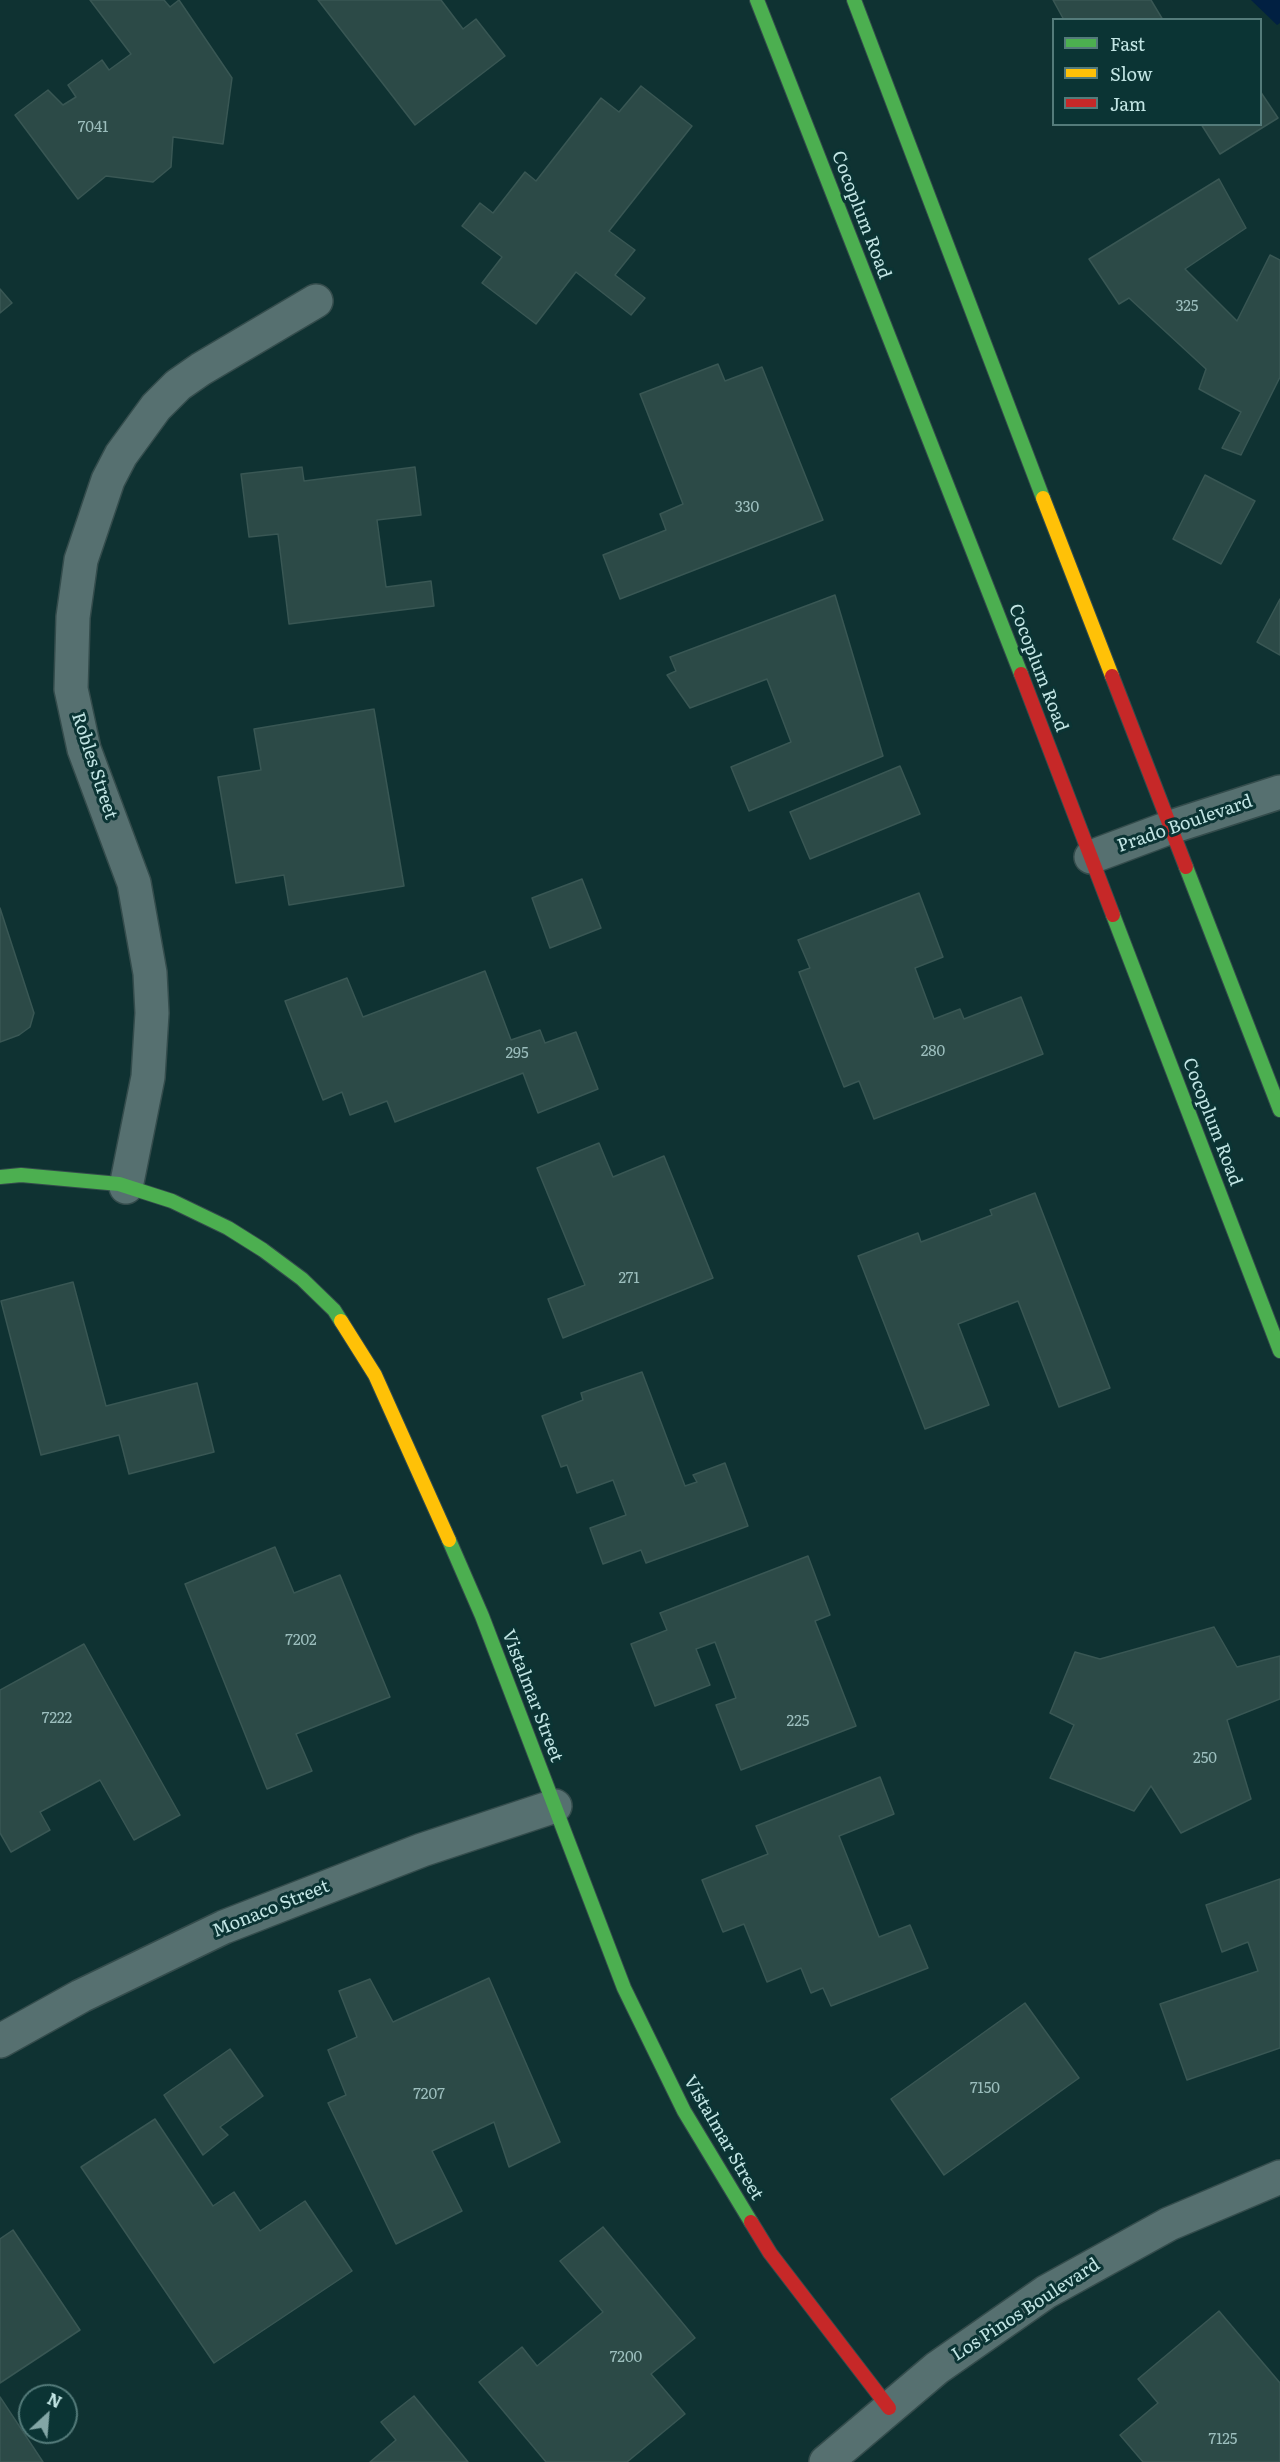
<!DOCTYPE html>
<html>
<head>
<meta charset="utf-8">
<style>
  body { margin:0 }
  #map { position:relative; width:1280px; height:2462px; overflow:hidden; background:#0f3232; font-family:Literata,serif }
  canvas { display:block }
  .legend { position:absolute; left:1052px; top:18px; width:210px; height:108px; box-sizing:border-box; background:#0b3434; border:2px solid #547b7a; margin:0; padding:8px 10px; list-style:none; font-size:18px; color:#c2e5e4 }
  .legend li { display:flex; align-items:center; gap:12px; height:30px }
  .legend b { width:30px; border:2px solid #547b7a }
  .north { position:absolute; left:18px; top:2384px; width:60px; height:60px; box-sizing:border-box; background:#0b3434; border:2px solid #547b7a; border-radius:50%; rotate:26deg; font-size:16px; font-weight:700; line-height:24px; text-align:center; color:#c2e5e4 }
  .north::after { content:''; display:block; margin:auto; width:21px; height:27px; background:#83a6a6; clip-path:polygon(50% 0,100% 100%,50% 72%,0 100%) }
</style>
</head>
<body>
<div id="map">
<canvas width="1280" height="2462"></canvas>
<ul class="legend">
<li><b style="height:8px;background:#4caf50"></b>Fast</li>
<li><b style="height:8px;background:#ffc107"></b>Slow</li>
<li><b style="height:8px;background:#c62828"></b>Jam</li>
</ul>
<div class="north">N</div>
</div>
<script>
const ctx = document.querySelector('canvas').getContext('2d');
ctx.lineJoin = 'round';
function paint(path, color) {
  ctx.fillStyle = color;
  ctx.fill(path, 'evenodd');
}
function shape(rows) {
  const path = new Path2D();
  for (const r of rows) {
    path.moveTo(r[0], r[1]);
    for (let i = 2; i < r.length; i += 2) path.lineTo(r[i], r[i + 1]);
  }
  return path;
}
function strokePath(path, color, width, dash) {
  ctx.strokeStyle = color;
  ctx.lineWidth = width;
  ctx.lineCap = dash ? 'butt' : 'round';
  ctx.setLineDash(dash || []);
  ctx.stroke(path);
}
function drawText(font, color, halo, rows, align = 'center') {
  ctx.font = font + ' Literata,serif';
  ctx.lineWidth = 6;
  ctx.setLineDash([]);
  ctx.textBaseline = 'middle';
  ctx.strokeStyle = halo;
  ctx.fillStyle = color;
  for (const [text, x, y, turn = 0] of rows) {
    ctx.save();
    ctx.translate(x, y);
    ctx.rotate((+turn || 0) * Math.PI / 180);
    ctx.textAlign = isNaN(turn) ? turn : align;
    if (halo) ctx.strokeText(text, 0, 0);
    ctx.fillText(text, 0, 0);
    ctx.restore();
  }
}
const water = shape([
  [1251,0,1280,0,1280,23,1277,25]
]);
const building = shape([
  [90,0,164,0,170,7,179,0,232,78,223,144,173,137,171,167,153,182,106,176,78,199,15,115,48,90,63,105,76,97,68,85,102,60,109,70,131,54,90,0],
  [318,0,441,0,463,29,476,19,505,56,415,125,318,0],
  [1053,0,1151,0,1163,20,1064,20,1053,0],
  [641,86,692,126,609,231,635,250,615,275,645,298,631,315,576,272,536,324,482,283,502,257,462,226,480,203,493,213,525,172,536,181,601,98,619,112,641,86],
  [1260,91,1278,118,1220,154,1201,124,1260,124,1260,91],
  [1219,179,1246,228,1185,269,1237,321,1270,255,1280,260,1280,377,1241,455,1222,448,1241,412,1199,389,1206,369,1129,298,1119,304,1089,259,1219,179],
  [0,289,12,303,0,313,0,289],
  [718,364,725,381,762,367,823,520,620,599,603,555,666,530,660,514,683,504,640,394,718,364],
  [302,467,304,481,415,467,421,515,377,520,386,587,431,581,434,606,289,624,278,534,249,537,241,474,302,467],
  [1205,475,1255,501,1221,564,1173,539,1205,475],
  [835,595,883,756,749,811,731,767,791,742,767,679,690,708,667,675,676,671,670,657,835,595],
  [1280,599,1280,655,1257,642,1280,599],
  [374,709,404,886,289,905,284,875,236,883,218,777,261,770,254,729,374,709],
  [900,766,920,814,810,859,790,812,900,766],
  [582,879,601,928,550,948,532,898,582,879],
  [919,893,943,957,915,968,934,1019,960,1009,964,1019,1021,997,1043,1054,874,1119,859,1081,844,1087,799,972,810,968,798,940,919,893],
  [0,908,34,1013,30,1027,19,1035,0,1042,0,908],
  [485,971,511,1040,540,1030,545,1043,576,1032,598,1089,538,1113,523,1073,395,1122,387,1101,350,1115,342,1092,323,1100,285,1001,347,978,363,1017,485,971],
  [599,1143,613,1177,664,1156,713,1278,563,1338,548,1299,585,1285,537,1168,599,1143],
  [1035,1193,1110,1388,1059,1407,1018,1301,958,1324,989,1405,925,1429,858,1256,918,1233,921,1242,992,1215,990,1210,1035,1193],
  [73,1282,106,1406,197,1383,214,1452,129,1474,119,1435,41,1455,1,1301,73,1282],
  [642,1372,685,1486,697,1482,693,1475,725,1463,748,1526,646,1563,641,1550,603,1564,590,1528,626,1515,613,1480,577,1493,567,1465,561,1467,542,1416,583,1400,581,1393,642,1372],
  [275,1547,294,1593,340,1575,390,1697,296,1734,312,1771,267,1789,185,1584,275,1547],
  [808,1556,830,1615,815,1621,856,1726,741,1770,716,1705,736,1698,715,1642,696,1649,710,1685,655,1706,631,1644,667,1630,660,1613,808,1556],
  [1214,1627,1237,1667,1280,1656,1280,1699,1227,1720,1251,1799,1181,1833,1151,1786,1134,1811,1050,1778,1074,1725,1050,1713,1075,1652,1100,1659,1214,1627],
  [84,1644,180,1815,134,1840,100,1780,40,1812,50,1830,11,1852,0,1833,0,1690,84,1644],
  [880,1777,894,1814,839,1836,879,1937,910,1925,928,1968,831,2006,823,1988,811,1993,801,1968,767,1982,744,1924,723,1932,702,1880,768,1854,756,1826,880,1777],
  [1280,1879,1280,2048,1187,2080,1160,2004,1258,1971,1248,1942,1222,1952,1206,1905,1280,1879],
  [489,1978,560,2142,509,2167,494,2122,432,2151,462,2211,396,2244,328,2103,346,2095,328,2050,357,2037,339,1991,370,1979,393,2022,489,1978],
  [1025,2003,1079,2078,944,2175,891,2099,1025,2003],
  [230,2049,263,2096,220,2127,228,2135,203,2155,164,2095,230,2049],
  [155,2119,213,2206,234,2192,260,2231,305,2201,352,2271,214,2363,81,2167,155,2119],
  [603,2227,695,2338,651,2374,685,2414,627,2462,546,2462,479,2382,522,2347,537,2366,603,2312,560,2261,603,2227],
  [13,2230,80,2330,0,2383,0,2239,13,2230],
  [1219,2311,1280,2383,1280,2462,1143,2462,1120,2435,1158,2403,1138,2379,1219,2311],
  [414,2396,468,2462,370,2462,396,2440,381,2422,414,2396],
  [0,2397,43,2462,0,2462,0,2397]
]);
const street = shape([
  [1091,857,1171,827,1280,792],
  [126,1187,148,1077,152,1013,150,973,134,883,84,749,71,689,73,617,81,560,108,480,121,455,156,407,178,385,201,369,316,301],
  [0,2041,81,1996,224,1927,422,1850,555,1806],
  [826,2462,937,2368,1046,2292,1169,2224,1280,2177]
]);
const fast = shape([
  [757,0,1021,674],
  [854,0,1043,498],
  [1186,867,1280,1110],
  [1113,915,1280,1351],
  [0,1177,21,1175,119,1184,172,1201,228,1228,263,1250,302,1279,334,1310,341,1321],
  [449,1540,482,1616,624,1988,684,2111,751,2222]
]);
const slow = shape([
  [1043,498,1112,676],
  [341,1321,375,1375,449,1540]
]);
const jam = shape([
  [1021,674,1113,915],
  [1112,676,1186,867],
  [751,2222,770,2253,889,2408]
]);
const numberNames = [
  ["7041",93,128],
  ["325",1187,307],
  ["330",747,508],
  ["280",933,1052],
  ["295",517,1054],
  ["271",629,1279],
  ["7202",301,1641],
  ["7222",57,1719],
  ["225",798,1722],
  ["250",1205,1759],
  ["7150",985,2089],
  ["7207",429,2095],
  ["7200",626,2358],
  ["7125",1223,2440]
];
const streetNames = [
  ["Cocoplum Road",861,215,69],
  ["Cocoplum Road",1038,668,69],
  ["Robles Street",94,766,72],
  ["Prado Boulevard",1185,824,-19],
  ["Cocoplum Road",1212,1122,69],
  ["Vistalmar Street",532,1696,69],
  ["Monaco Street",271,1909,-22],
  ["Vistalmar Street",723,2138,60],
  ["Los Pinos Boulevard",1026,2310,-33]
];
paint(water, '#012042');
paint(building, '#2c4a47');
strokePath(building, '#395754', 1.5);
strokePath(street, '#344c4c', 36);
strokePath(fast, '#344c4c', 16);
strokePath(slow, '#344c4c', 16);
strokePath(jam, '#344c4c', 16);
strokePath(street, '#567070', 33);
strokePath(fast, '#4caf50', 14);
strokePath(slow, '#ffc107', 14);
strokePath(jam, '#c62828', 14);
drawText('15px', '#9cbebd', null, numberNames);
drawText('18px', '#c2e5e4', '#0b3434', streetNames);
</script>
</body>
</html>
